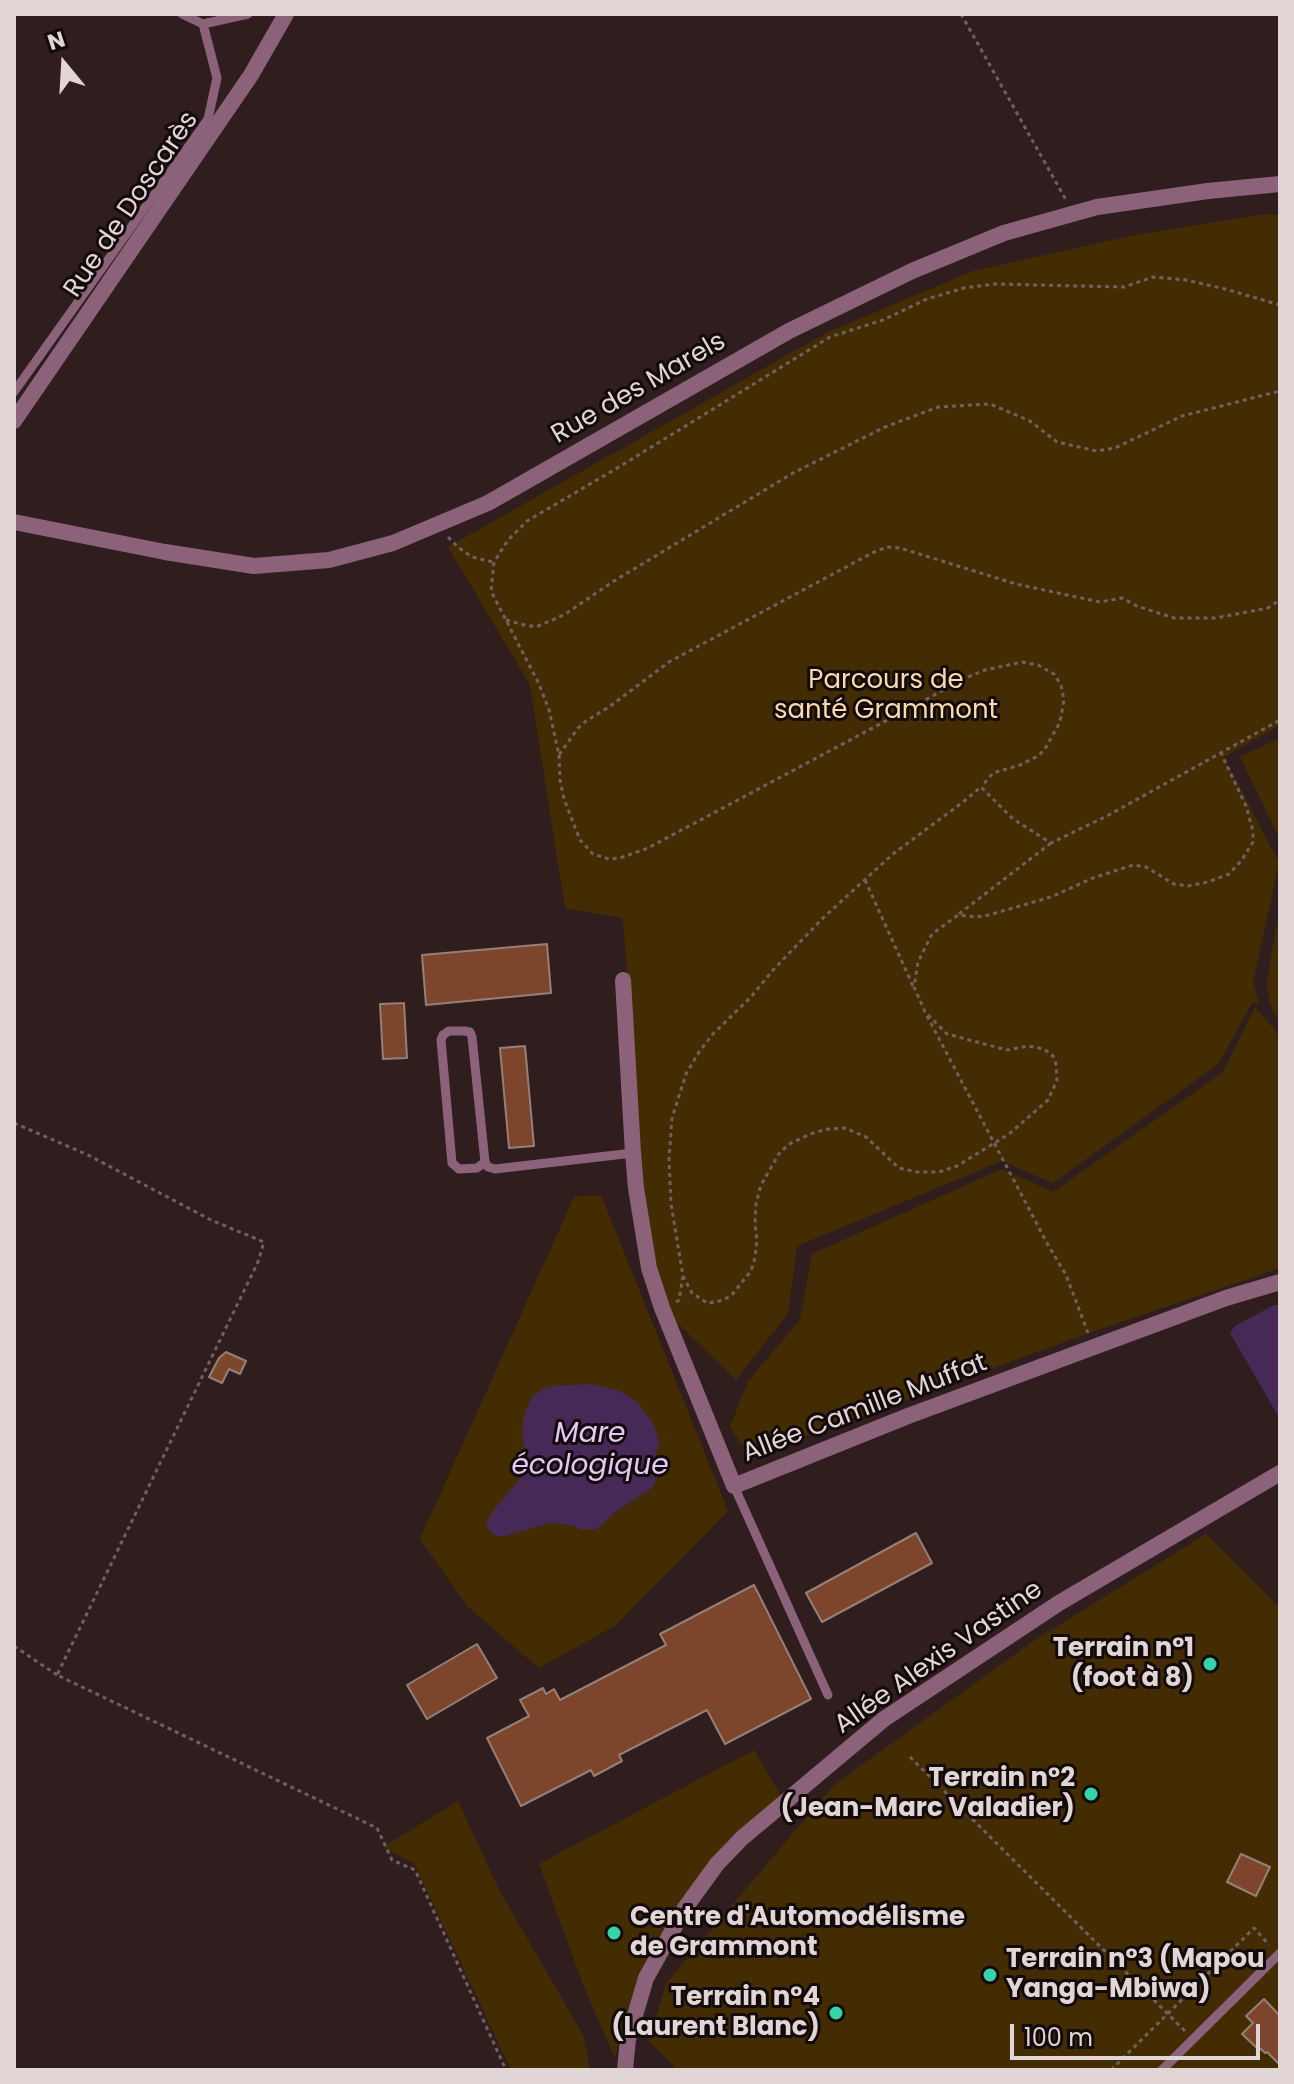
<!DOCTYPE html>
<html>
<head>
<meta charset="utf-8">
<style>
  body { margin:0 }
  #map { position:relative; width:1294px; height:2084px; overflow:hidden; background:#301e1f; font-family:Poppins,sans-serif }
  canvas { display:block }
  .frame { position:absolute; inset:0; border:16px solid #e2d5d6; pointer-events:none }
  .north { position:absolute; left:24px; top:24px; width:80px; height:80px; -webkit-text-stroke:6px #130a0b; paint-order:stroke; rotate:342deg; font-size:22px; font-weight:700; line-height:32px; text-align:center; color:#e2d5d6 }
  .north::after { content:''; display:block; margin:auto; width:28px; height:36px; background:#e2d5d6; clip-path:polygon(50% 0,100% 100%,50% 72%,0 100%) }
  .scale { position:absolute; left:1010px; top:2024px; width:250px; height:36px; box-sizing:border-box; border:4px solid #e2d5d6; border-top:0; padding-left:10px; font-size:24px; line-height:28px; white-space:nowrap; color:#e2d5d6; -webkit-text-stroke:6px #130a0b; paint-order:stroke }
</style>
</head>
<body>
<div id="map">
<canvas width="1294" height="2084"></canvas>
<div class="frame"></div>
<div class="north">N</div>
<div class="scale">100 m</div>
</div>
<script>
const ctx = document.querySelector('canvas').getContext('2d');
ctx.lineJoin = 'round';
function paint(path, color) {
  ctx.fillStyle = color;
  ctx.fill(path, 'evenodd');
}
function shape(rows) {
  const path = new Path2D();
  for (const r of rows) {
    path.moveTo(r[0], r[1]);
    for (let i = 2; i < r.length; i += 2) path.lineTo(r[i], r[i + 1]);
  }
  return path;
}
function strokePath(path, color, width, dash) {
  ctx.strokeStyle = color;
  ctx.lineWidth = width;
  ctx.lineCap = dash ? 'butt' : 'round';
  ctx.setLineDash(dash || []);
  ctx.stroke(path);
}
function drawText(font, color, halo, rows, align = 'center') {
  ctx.font = font + ' Poppins,sans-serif';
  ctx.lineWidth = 6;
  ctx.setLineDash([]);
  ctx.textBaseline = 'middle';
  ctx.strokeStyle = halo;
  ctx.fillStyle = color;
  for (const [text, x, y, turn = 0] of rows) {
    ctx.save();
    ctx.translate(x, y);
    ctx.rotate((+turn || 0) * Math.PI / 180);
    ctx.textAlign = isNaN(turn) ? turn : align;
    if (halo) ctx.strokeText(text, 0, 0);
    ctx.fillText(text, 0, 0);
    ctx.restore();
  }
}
const green = shape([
  [1266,214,1280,215,1280,725,1224,757,1279,863,1253,982,1259,1003,1252,1003,1218,1064,1053,1183,1002,1161,797,1246,788,1313,736,1380,662,1308,649,1268,623,918,565,908,530,685,448,547,828,332,973,271,1135,235],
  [1280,738,1280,839,1240,757],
  [1280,909,1280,1020,1276,1017,1270,1004,1267,986,1268,974],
  [1255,1007,1280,1036,1280,1268,1089,1333,760,1453,742,1445,730,1427,748,1381,800,1320,812,1254,1002,1169,1053,1192,1223,1072],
  [601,1195,728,1511,616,1625,539,1668,468,1607,420,1539,574,1197],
  [1206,1534,1280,1608,1280,2070,678,2070,648,2041,667,1982,834,1785,1035,1640],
  [754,1750,781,1796,729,1839,687,1894,642,1972,626,2015,615,2058,584,1987,539,1864],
  [458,1801,498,1888,583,2035,590,2070,511,2070,414,1863,383,1847]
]);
const water = shape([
  [1274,1305,1280,1305,1280,1419,1230,1333,1235,1326],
  [591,1384,617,1390,628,1396,637,1402,654,1425,659,1443,653,1463,656,1481,652,1488,615,1512,597,1529,582,1530,571,1525,549,1523,505,1536,496,1536,487,1528,487,1521,493,1511,524,1474,526,1462,523,1441,523,1420,531,1398,542,1389,553,1386]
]);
const building = shape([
  [547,944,551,993,426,1005,422,955,547,944],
  [404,1003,407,1058,383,1059,380,1004,404,1003],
  [525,1046,534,1146,509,1148,500,1048,525,1046],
  [226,1352,246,1361,240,1374,229,1369,222,1383,209,1377,219,1358,226,1352],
  [916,1533,932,1563,822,1622,806,1593,916,1533],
  [754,1585,811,1699,725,1744,707,1710,619,1755,622,1761,594,1776,591,1770,521,1806,487,1738,529,1716,520,1700,543,1688,546,1694,554,1689,560,1700,666,1645,660,1634,754,1585],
  [477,1644,497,1678,427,1719,407,1685,477,1644],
  [1241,1854,1270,1867,1256,1896,1227,1882,1241,1854],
  [1264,1999,1280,2016,1280,2065,1267,2052,1265,2053,1261,2049,1259,2050,1242,2034,1253,2023,1246,2016,1264,1999]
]);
const path = shape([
  [961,14,1066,200],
  [1280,305,1225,289,1186,280,1153,277,1124,287,995,284,964,288,927,299,883,320,830,337,619,467,527,521,508,540,494,562,491,591,539,684,549,710,559,755,578,728,586,721,609,707,669,662,872,553,887,547,900,548,1016,584,1100,602,1122,598,1137,606,1174,618,1216,618,1268,608,1280,600],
  [448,537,459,548,472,557,493,562],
  [506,620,528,626,538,626,564,615,614,581,793,473,885,427,938,407,990,404,1030,421,1057,442,1097,451,1115,448,1182,416,1280,391],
  [559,755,560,780,564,799,580,840,593,854,609,859,620,858,648,848,968,677,985,670,1022,662,1038,665,1054,674,1061,685,1064,700,1060,722,1045,749,1038,756,1020,765,993,773,982,786],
  [865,880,913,986],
  [959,914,1051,843],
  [927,1016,1047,1243,1066,1275,1088,1333],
  [14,1123,88,1155,211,1220,264,1242,258,1262,57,1675,377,1828,392,1860,415,1870,506,2070],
  [683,1276,692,1293,707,1303,717,1302,731,1296,751,1271,755,1258,757,1240,755,1225,756,1204,761,1185,780,1152,791,1143,813,1133,828,1129,845,1128,866,1137,899,1168,917,1172,939,1172,957,1166,1009,1134,1048,1100,1057,1080,1056,1064,1053,1056,1044,1049,1028,1046,1007,1050,947,1034,925,1012,914,987,918,962,932,934,958,915,976,917,989,915,1051,897,1093,878,1133,865,1146,867,1174,884,1188,886,1208,882,1229,874,1241,861,1253,842,1253,831,1246,806,1221,753],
  [676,1302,679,1300,683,1276,671,1204,669,1159,672,1118,686,1074,699,1052,713,1034,751,997,773,970,823,918,893,854,963,802,981,787,1013,819,1051,843,1107,816,1280,720],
  [14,1646,57,1675],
  [910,1757,1185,2031],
  [1111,2070,1254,1928,1269,1945]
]);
const service = shape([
  [182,14,203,24],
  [14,392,208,119,217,78,203,24,248,14],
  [485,1162,477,1168,459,1169,452,1163,441,1040,443,1035,449,1031,464,1031,470,1032,472,1037,485,1162,488,1167,495,1169,633,1153],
  [734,1486,828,1695],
  [1162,2070,1280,1953]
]);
const minor = shape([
  [14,421,251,75,286,14],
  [14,522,165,552,254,566,329,560,393,543,488,503,789,331,912,271,1004,233,1097,207,1208,191,1280,184],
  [623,980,633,1153,636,1188,649,1268,662,1308,734,1486,908,1416,1226,1298,1280,1282],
  [625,2070,628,2039,646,1978,685,1908,717,1864,742,1838,884,1719,1059,1603,1280,1473]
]);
const markers = [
  [1210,1664,8,"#34d4a8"],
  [1091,1794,8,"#34d4a8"],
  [614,1933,8,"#34d4a8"],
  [990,1975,8,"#34d4a8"],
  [836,2013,8,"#34d4a8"]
];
const streetNames = [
  ["Rue de Doscarès",132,205,-56],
  ["Rue des Marels",639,389,-30],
  ["Allée Camille Muffat",865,1409,-21],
  ["Allée Alexis Vastine",939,1658,-35]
];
const parkNames = [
  ["Parcours de",886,681],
  ["santé Grammont",886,711]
];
const poiNames = [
  ["Terrain n°1",1194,1649],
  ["(foot à 8)",1194,1679],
  ["Terrain n°2",1075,1779],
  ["(Jean-Marc Valadier)",1075,1809],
  ["Centre d'Automodélisme",630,1918,"left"],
  ["de Grammont",630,1948,"left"],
  ["Terrain n°3 (Mapou",1006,1960,"left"],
  ["Yanga-Mbiwa)",1006,1990,"left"],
  ["Terrain n°4",820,1998],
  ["(Laurent Blanc)",820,2028]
];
const waterNames = [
  ["Mare",590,1435],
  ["écologique",590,1467]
];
paint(green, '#442c02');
paint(water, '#462957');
paint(building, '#7d462c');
strokePath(building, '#958077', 2);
strokePath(path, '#706061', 3, [4, 4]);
strokePath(service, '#8c627b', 9);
strokePath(minor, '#8c627b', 16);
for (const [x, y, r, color] of markers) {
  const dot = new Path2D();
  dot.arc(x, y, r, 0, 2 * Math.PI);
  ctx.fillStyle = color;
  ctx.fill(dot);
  strokePath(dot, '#130a0b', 3);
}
drawText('26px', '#e2d5d6', '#130a0b', streetNames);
drawText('26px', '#fadaac', '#130a0b', parkNames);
drawText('bold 26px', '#e2d5d6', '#130a0b', poiNames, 'right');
drawText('italic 28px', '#e3c7f5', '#130a0b', waterNames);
</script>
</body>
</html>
